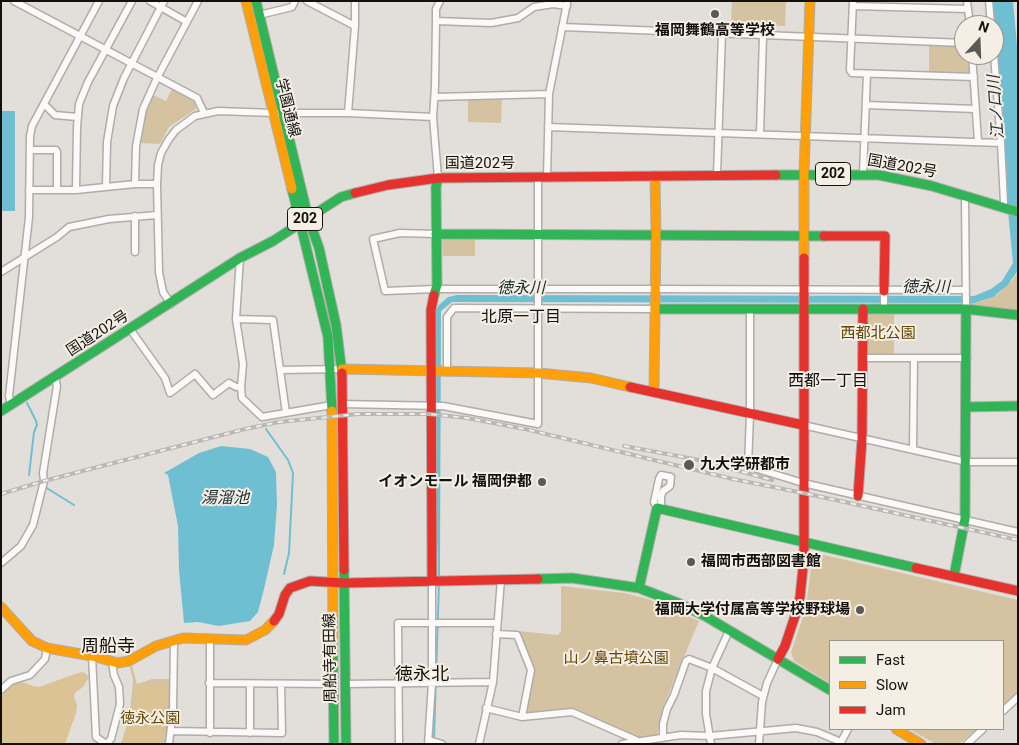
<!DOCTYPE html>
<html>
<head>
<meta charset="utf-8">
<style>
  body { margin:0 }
  #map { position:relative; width:1019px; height:745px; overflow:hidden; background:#e2dfda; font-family:Roboto,sans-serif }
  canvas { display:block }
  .frame { position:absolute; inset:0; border:2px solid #13110e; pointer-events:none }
  .legend { position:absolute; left:829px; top:640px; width:175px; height:90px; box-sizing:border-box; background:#f4eee4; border:1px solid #9a968e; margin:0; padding:6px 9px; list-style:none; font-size:15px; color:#13110e }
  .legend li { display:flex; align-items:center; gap:10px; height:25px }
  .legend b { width:25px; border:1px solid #9a968e }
  .north { position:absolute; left:954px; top:15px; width:50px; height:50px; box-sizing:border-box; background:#f4eee4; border:1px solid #9a968e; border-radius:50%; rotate:20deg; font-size:14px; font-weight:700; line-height:20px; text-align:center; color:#13110e }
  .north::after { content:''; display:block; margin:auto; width:18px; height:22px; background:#5b5955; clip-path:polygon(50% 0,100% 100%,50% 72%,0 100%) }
</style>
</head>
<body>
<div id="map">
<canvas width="1019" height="745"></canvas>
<div class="frame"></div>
<ul class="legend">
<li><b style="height:6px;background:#30b455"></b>Fast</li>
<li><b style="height:6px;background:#ff9f0a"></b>Slow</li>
<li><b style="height:6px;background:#e5322d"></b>Jam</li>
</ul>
<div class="north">N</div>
</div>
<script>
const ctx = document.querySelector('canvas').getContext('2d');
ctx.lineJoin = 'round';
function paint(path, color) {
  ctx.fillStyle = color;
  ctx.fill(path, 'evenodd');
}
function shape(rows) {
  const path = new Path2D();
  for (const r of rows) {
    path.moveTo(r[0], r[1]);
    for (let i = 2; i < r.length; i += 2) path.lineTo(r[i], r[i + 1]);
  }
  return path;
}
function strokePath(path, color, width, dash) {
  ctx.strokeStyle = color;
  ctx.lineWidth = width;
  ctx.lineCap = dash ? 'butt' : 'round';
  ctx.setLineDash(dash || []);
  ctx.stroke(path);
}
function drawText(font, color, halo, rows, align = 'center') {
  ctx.font = font + ' Roboto,"Noto Sans JP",sans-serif';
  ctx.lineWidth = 4;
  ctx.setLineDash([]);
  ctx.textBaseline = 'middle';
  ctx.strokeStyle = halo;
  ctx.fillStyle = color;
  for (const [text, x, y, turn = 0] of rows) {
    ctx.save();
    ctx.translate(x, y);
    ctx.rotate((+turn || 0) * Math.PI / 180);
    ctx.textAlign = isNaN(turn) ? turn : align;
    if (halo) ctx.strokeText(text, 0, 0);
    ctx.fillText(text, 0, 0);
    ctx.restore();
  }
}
const green = shape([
  [732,1,786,1,785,26,731,24],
  [929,45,964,46,964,55,968,55,970,71,968,73,929,72],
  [172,89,195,100,196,109,169,127,160,144,138,143,143,116,151,94,166,101],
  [502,96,501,123,468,122,468,97],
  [475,239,475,256,443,256,442,240],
  [1018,271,1018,315,966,309,966,303,982,301,998,294,1012,281],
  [863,309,894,309,894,358,862,358],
  [820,554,1018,600,1018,693,1003,706,1003,641,830,641,830,683,794,661,791,652,802,620,807,600,812,558],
  [561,586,624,593,648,599,699,621,664,705,657,736,637,740,570,709,528,716,526,712,533,668,518,631,558,635,561,631],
  [131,662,137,684,152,679,171,679,171,707,168,744,121,744,124,738,129,718,132,693,133,680,129,664],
  [909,729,977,729,959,744,936,744]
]);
const forest = shape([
  [82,672,85,673,89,677,83,687,76,692,74,696,77,705,76,713,65,744,1,744,1,695,12,685,22,682,33,686,39,687,72,675],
  [136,685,168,687,169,691,166,719,162,744,121,744,134,701,134,688]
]);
const water = shape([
  [993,1,1013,1,1018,57,1018,270,1008,285,993,297,974,303,452,302,441,311,441,314,440,561,438,561,436,516,436,310,439,305,448,297,457,295,974,296,991,289,1002,281,1013,263,1007,201],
  [1,111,15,111,15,211,1,211],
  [221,446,250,449,268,457,276,472,277,505,274,545,264,589,258,612,250,621,219,626,198,622,184,623,179,570,178,526,168,475,164,473,199,453]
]);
const stream = shape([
  [27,403,36,421,37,425,34,432,29,475],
  [266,429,288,460,293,473,289,553,284,574],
  [45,487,74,505],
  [439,559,439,579],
  [434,739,439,584]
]);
const street = shape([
  [14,1,197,98,204,113],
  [150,1,187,22],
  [307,1,355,26],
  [853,1,850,70,852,73,974,77],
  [967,1,970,25],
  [989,1,991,25],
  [853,6,968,9],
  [259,15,292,7,295,1],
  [436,21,436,9,440,1],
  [562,27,964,43],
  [972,55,978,141],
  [994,55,1001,143,1004,203,1002,207],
  [435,97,549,94],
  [44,104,55,115,77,117],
  [866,105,976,109],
  [348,113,355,26,355,1],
  [433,117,435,87,436,21,491,23,518,18,534,7,553,4,567,6],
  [548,127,1001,143],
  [760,134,763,36],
  [30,150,56,150,57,152,57,190],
  [863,174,867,74],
  [717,175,722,33],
  [547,178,549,94,567,3],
  [135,184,136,146,143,109,157,78,198,1],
  [106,187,107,142,113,106,124,78,164,1],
  [29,190,76,190,135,184,157,184],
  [76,190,77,127,79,104,88,82,132,1],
  [965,195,966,309],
  [135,216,135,252],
  [436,234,400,233,373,239,385,291,435,289,656,289,966,290],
  [240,258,236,319,273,320,280,370,342,369],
  [1,272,57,237,69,227,109,219,157,215],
  [171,304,163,292,159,272,157,184,158,165,161,153,169,139,176,130,195,116,218,111,274,113,348,113,433,117,438,178],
  [750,309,750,414,748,466,803,483,1018,532],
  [884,309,884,291],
  [236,319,243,364,241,387,242,398,262,417,332,405],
  [130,329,165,378,170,393,195,374,213,395,229,383,236,387,241,387],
  [862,358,967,358],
  [280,370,286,413],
  [447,372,447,317,454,308,655,309],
  [11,404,9,396,29,217,30,136,32,126,99,1],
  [342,404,443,406,538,424,538,178],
  [803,425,967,462,1018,462],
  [913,450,914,358],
  [657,508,654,502,659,479,661,475,671,477,670,486,663,491,661,496,661,509],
  [1,563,21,546,33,525,44,481,43,473,57,386,55,378],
  [729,631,712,668,763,696],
  [496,634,517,635,531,670,522,717,572,712,636,740],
  [92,656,96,737,106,744,111,739,120,704,119,687,114,675,112,662],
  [209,683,334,684],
  [346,684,493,682],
  [1,690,11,681,30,675,45,659,47,648],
  [486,708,522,717],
  [1003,711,1018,697],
  [171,731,282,733,281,684],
  [210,733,210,639],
  [250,733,250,684],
  [663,738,663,724,667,709,674,695,686,661,689,659,712,668,706,691,706,714,711,744],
  [429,740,442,744],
  [169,744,173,710,174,641],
  [399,744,398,623,497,623],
  [428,744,432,683,432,580],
  [479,744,493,682,501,579],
  [622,744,681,735,710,736,796,728,817,732,841,742,848,729],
  [759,744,762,702,767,683,778,659],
  [967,744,983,729]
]);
const fast = shape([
  [256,1,308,217,319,248,336,325,342,373],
  [776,175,879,175,932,186,1018,212],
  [292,189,328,337,332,411],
  [436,234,824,236],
  [434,295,437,285,436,187,438,178],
  [655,309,966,309,1018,315],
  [966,407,1018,406],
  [1,411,240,258,273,241,341,197,355,193],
  [344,570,346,744],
  [954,576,965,519,966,309],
  [538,579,572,578,639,588,678,603,705,616,830,690],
  [639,588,657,508,916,568],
  [333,653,334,744]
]);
const slow = shape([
  [246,1,292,189],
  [804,258,804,174,810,1],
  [342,369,538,373,591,378,630,387],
  [654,392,656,234,655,176],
  [332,411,333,653],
  [1,607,32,641,47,648,92,656,118,663,129,661,156,646,183,638,246,640,265,630,274,621],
  [896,729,921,744]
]);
const jam = shape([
  [355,193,388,185,438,178,776,175],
  [824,236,885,236,884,291],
  [342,373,344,570],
  [630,387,803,425],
  [858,496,862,439,863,309],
  [916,568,1018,591],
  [432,580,431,310,434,295],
  [274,621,279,614,285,595,290,588,310,581,344,583,538,579],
  [778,659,785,646,796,613,800,597,804,558,804,258]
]);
const rail = shape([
  [624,446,699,460,772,480],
  [1,494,44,481,245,429,279,422,358,414,429,414,467,418,525,429,733,479,808,494,1018,540]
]);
const markers = [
  [715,14,5,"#5b5955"],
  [689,465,6,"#5b5955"],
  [542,482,5,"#5b5955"],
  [691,562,5,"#5b5955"],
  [860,610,5,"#5b5955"]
];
const shields = [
  [833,174,35],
  [305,219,35]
];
const shieldNames = [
  ["202",833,174],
  ["202",305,219]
];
const poiNames = [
  ["福岡舞鶴高等学校",715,31,"center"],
  ["九大学研都市",700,465],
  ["イオンモール 福岡伊都",532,482,"right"],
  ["福岡市西部図書館",701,562],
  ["福岡大学付属高等学校野球場",850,610,"right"]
];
const streetNames = [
  ["学園通線",287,108,76],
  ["国道202号",480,164],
  ["国道202号",902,167,10],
  ["国道202号",98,334,-33],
  ["周船寺有田線",331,658,-91]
];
const parkNames = [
  ["西都北公園",878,334],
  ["山ノ鼻古墳公園",616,659],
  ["徳永公園",150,719]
];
const waterNames = [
  ["江ノ口川",997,107,-94],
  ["徳永川",926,288],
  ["徳永川",521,289],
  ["湯溜池",225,499]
];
const neighbourhoodNames = [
  ["北原一丁目",521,318],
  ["西都一丁目",828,382]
];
const quarterNames = [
  ["周船寺",108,647],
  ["徳永北",422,675]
];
paint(green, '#d5c2a1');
paint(forest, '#dcc396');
paint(water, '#6fbfd2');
strokePath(stream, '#6fbfd2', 2);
strokePath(street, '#afada9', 9);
strokePath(fast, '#afada9', 11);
strokePath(slow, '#afada9', 11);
strokePath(jam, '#afada9', 11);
strokePath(street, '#fbfaf9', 6);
strokePath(fast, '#30b455', 9);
strokePath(slow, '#ff9f0a', 9);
strokePath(jam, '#e5322d', 9);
strokePath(rail, '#b8b8b6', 4);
strokePath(rail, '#f4eee4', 2, [5.5]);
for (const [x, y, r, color] of markers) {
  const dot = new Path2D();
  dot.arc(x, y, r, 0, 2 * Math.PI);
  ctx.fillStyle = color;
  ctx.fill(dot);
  strokePath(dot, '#f4eee4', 2);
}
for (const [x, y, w] of shields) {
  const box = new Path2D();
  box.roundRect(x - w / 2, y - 11.5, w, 23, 4);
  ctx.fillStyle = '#f4eee4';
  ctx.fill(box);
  strokePath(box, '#13110e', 1);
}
drawText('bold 14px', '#13110e', null, shieldNames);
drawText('bold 15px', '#13110e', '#f4eee4', poiNames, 'left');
drawText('15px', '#13110e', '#f4eee4', streetNames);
drawText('15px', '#634605', '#f4eee4', parkNames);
drawText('italic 16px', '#192c32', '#f4eee4', waterNames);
drawText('16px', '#13110e', '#f4eee4', neighbourhoodNames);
drawText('18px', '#13110e', '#f4eee4', quarterNames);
</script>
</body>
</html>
